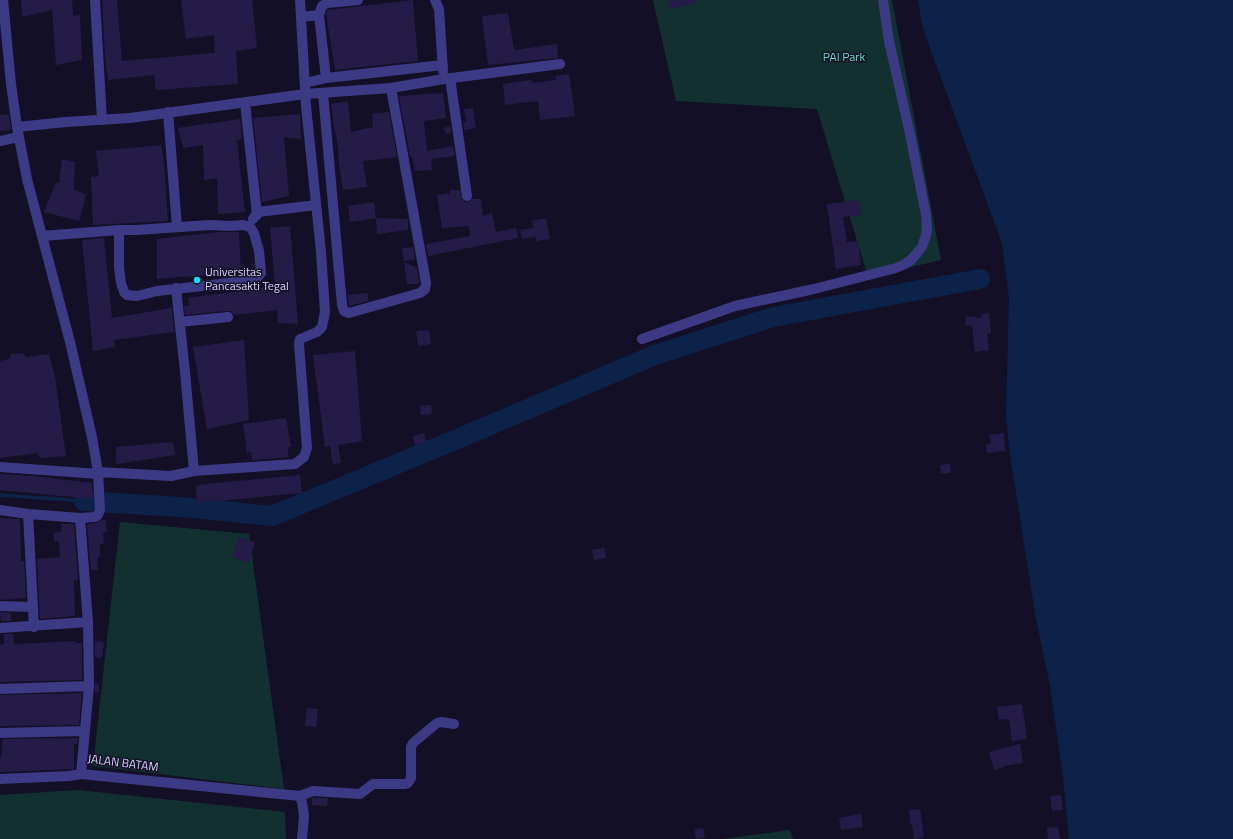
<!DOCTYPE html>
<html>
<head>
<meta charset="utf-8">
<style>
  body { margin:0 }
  canvas { display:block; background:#130f26 }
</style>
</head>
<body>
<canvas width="1233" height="839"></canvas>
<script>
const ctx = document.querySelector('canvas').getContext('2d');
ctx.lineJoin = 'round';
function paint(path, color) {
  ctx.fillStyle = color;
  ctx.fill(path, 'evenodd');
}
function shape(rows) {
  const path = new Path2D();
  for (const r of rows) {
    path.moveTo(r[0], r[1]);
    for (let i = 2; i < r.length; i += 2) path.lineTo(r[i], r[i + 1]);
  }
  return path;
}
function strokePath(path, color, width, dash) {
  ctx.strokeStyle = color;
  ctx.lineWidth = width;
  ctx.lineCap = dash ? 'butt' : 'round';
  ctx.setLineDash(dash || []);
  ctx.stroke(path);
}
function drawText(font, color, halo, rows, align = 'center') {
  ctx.font = font + ' "Titillium Web",sans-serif';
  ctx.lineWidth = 3;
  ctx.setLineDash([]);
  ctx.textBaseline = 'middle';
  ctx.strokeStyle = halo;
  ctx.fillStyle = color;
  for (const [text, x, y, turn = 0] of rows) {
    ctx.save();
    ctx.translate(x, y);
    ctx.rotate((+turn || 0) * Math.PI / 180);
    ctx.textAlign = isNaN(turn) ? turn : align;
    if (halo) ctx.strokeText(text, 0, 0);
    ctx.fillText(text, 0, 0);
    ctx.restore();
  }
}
const green = shape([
  [653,0,892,0,941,260,868,277,817,109,676,101],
  [120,522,249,534,284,789,93,766],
  [78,790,285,812,286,839,0,839,0,795],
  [790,830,793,839,722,839]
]);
const water = shape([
  [918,0,1233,0,1233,839,1069,839,1063,777,1050,685,1036,619,1010,455,1006,417,1009,297,1002,243,927,40,922,24]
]);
const stream = shape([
  [0,495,84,501]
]);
const river = shape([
  [84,501,194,508,272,516,462,437,655,355,773,317,980,279]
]);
const building = shape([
  [21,0,72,0,73,16,80,15,82,60,56,65,52,10,22,17],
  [102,0,117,0,122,61,215,53,214,35,186,39,181,0,252,0,257,48,236,51,238,84,156,90,154,75,108,80,105,58],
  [413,0,418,61,335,70,326,14,327,10],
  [668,0,696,0,696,3,669,10],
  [508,13,514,50,557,44,558,58,488,65,482,16],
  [569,74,575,116,540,120,538,101,505,105,503,84,531,80,532,83,556,80,555,76],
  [443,93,446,118,424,121,427,151,453,146,455,156,431,159,432,170,415,171,412,156,410,156,399,96],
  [348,101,351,132,373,127,372,114,389,112,397,157,363,161,367,187,343,190,338,157,339,154,336,134,335,134,331,104],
  [473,108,476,128,464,130,463,122,466,121,464,109],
  [9,114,11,130,0,131,0,115],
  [300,114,301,139,284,137,289,196,262,202,253,118],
  [240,119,242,139,237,140,245,212,218,214,217,178,204,180,203,145,183,148,178,128],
  [450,126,451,132,446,134,444,128],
  [161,145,164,163,168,221,93,225,91,177,99,176,96,151],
  [62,159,75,162,74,189,86,195,79,221,44,212,56,182,59,183],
  [450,190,460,190,462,200,465,202,468,202,472,199,481,199,483,216,492,213,496,232,516,228,518,238,428,256,426,244,470,236,469,226,442,228,437,195,450,193],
  [860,200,862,215,843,217,847,242,858,241,861,265,836,269,827,204],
  [374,202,376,218,350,222,348,206],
  [376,218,408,219,408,230,377,234],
  [546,218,550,239,536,241,536,237,522,239,520,230,533,228,532,221],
  [290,226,298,324,278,323,277,310,234,315,231,311,227,311,185,315,184,306,189,306,188,298,275,286,270,228],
  [218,232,239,232,241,272,157,279,157,239],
  [104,238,112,318,172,308,174,332,114,340,115,347,93,351,82,240],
  [413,247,415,259,404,261,402,248],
  [404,262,417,268,419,284,407,284],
  [368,293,368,301,349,306,348,295],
  [989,313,991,333,987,334,989,350,975,352,972,326,965,325,966,316,981,318,981,314],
  [429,330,431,344,418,346,416,331],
  [244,340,249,420,207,429,193,347],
  [355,351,362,441,338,445,341,463,333,464,330,446,325,447,313,355],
  [23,353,26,357,49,354,55,377,66,456,40,458,37,453,0,458,0,361,9,359,11,354],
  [431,405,432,414,421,415,420,406],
  [286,418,291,447,287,447,289,457,252,460,251,452,247,453,243,424],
  [424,433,426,442,415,445,413,436],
  [1004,433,1005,451,987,453,986,445,991,443,989,435],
  [173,442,175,455,116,464,116,447],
  [950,464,951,473,941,474,940,465],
  [0,474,33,476,92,483,93,499,0,490],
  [300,475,302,493,197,503,196,485],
  [0,518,20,519,21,561,24,561,26,598,0,600],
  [102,520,106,520,107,532,103,533,104,544,100,544,100,557,97,557,98,570,91,570,87,524,96,523],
  [61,524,74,524,78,580,74,581,75,616,40,619,37,559,60,557,59,541,54,541,54,533,61,532],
  [239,537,255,542,249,563,232,557],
  [604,548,606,558,594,560,592,550],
  [0,612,11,613,11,621,1,621],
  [4,634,13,634,14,644,76,641,76,643,82,643,82,680,0,682,0,645,4,644],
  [95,641,104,642,102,658,95,657],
  [95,683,99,684,99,692,95,693],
  [82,693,79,725,0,726,0,695],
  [1022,704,1027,739,1012,741,1009,719,999,720,997,707],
  [307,708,318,709,316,727,305,726],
  [78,738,77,744,74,744,74,769,0,772,0,758,1,758,3,739],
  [1020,744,1023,763,1004,766,1004,767,994,770,989,752],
  [1061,795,1063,810,1052,811,1050,796],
  [312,798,328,798,327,806,312,805],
  [920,809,924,837,914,839,912,824,910,824,909,810],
  [861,814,863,827,841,830,839,818],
  [1058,827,1060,839,1048,839,1047,828],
  [703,828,705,837,696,839,694,829]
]);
const minor = shape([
  [95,0,102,120],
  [435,0,439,9,443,71],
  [319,15,322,6,327,3,358,0],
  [301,17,319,15,326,78],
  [450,78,467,196],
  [305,83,326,78,443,65],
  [323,93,342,305,344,311,349,313,420,293,425,289,426,283,391,88],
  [245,102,257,215],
  [168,112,177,227],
  [17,127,66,122,130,118,305,94,391,88,444,79,560,64],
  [0,141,18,137],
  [253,219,258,212,316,205],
  [210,225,230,226,243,225,250,227,254,233,259,251,261,273,257,278,247,281,157,291,137,296,127,295,124,292,121,283,119,267,119,230,136,230,210,225],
  [42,236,119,230],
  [176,288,185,372,194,471],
  [180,322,228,317],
  [642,339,735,306,814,289,896,268,905,264,911,260,922,247,927,232,926,215,910,134,889,41,883,0],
  [0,467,99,474],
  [98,472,171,476,194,471,295,464,304,457,307,448,299,344,300,339,317,332,322,327,325,312,321,252,306,106,300,0],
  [0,510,28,514,80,518,95,517,98,515,100,510,98,472,92,437,70,342,27,179,17,127,11,84,3,0],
  [28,514,34,627],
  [80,518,88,622,89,686,81,774,300,796,302,802,304,816,302,839],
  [0,606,32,607],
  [0,628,88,622],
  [0,689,89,686],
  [0,733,84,731],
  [0,779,69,776,81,774],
  [300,796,313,791,360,794,373,784,405,784,408,783,411,778,411,747,413,743,437,723,441,722,454,724]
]);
const markers = [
  [197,280,4,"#00e5ff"]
];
const parkNames = [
  ["PAI Park",844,58]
];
const poiNames = [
  ["Universitas",205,273],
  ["Pancasakti Tegal",205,287]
];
const streetNames = [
  ["JALAN BATAM",123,764,7]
];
paint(green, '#12302f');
paint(water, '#0c2248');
strokePath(stream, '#0c2248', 3.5);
strokePath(river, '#0c2248', 20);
paint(building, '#241b47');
strokePath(minor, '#3d3a85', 10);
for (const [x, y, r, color] of markers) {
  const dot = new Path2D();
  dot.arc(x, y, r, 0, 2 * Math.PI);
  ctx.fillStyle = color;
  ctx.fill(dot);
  strokePath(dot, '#130f26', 1.5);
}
drawText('12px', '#5fe0c0', '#130f26', parkNames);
drawText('12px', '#d9d4ff', '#130f26', poiNames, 'left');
drawText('12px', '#d9d4ff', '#130f26', streetNames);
</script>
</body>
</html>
